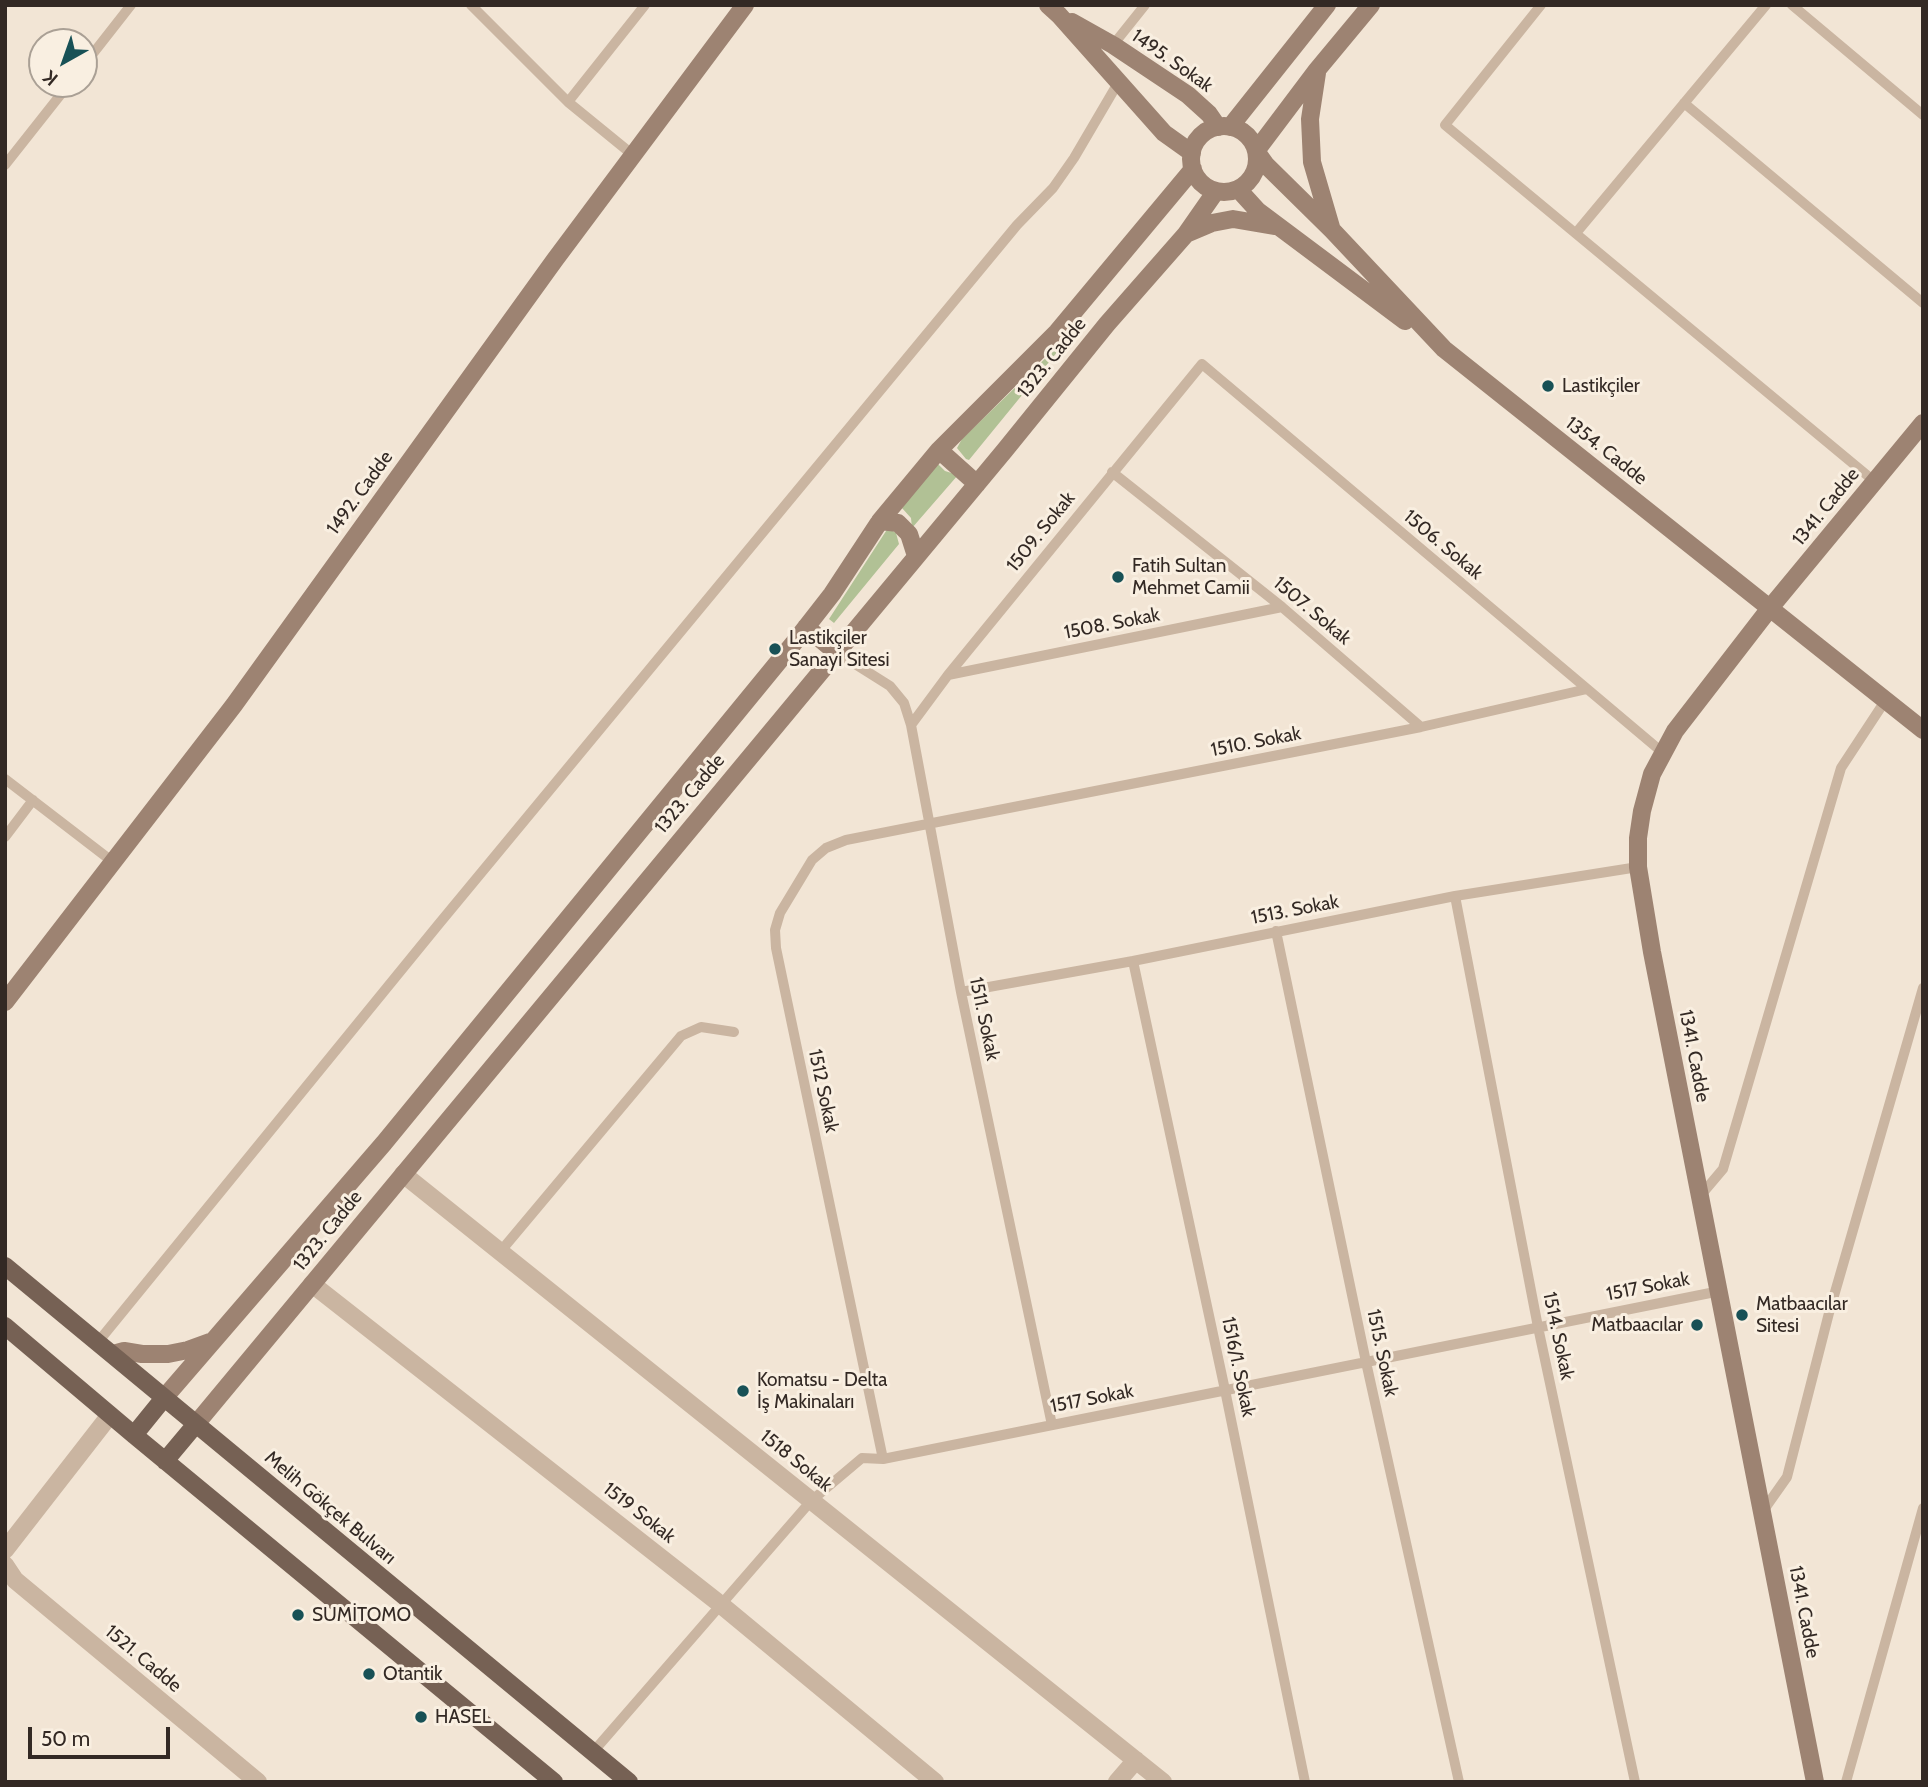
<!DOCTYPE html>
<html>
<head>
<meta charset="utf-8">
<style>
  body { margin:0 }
  #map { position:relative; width:1928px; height:1787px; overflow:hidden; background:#f2e5d5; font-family:Cabin,sans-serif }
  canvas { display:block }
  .frame { position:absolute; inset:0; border:7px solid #332924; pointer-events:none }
  .north { position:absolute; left:28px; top:28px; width:70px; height:70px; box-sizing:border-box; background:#f9efe1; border:2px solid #aaa095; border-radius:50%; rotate:220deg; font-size:19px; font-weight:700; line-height:28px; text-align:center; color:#332924 }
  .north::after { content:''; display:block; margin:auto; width:24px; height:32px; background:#185156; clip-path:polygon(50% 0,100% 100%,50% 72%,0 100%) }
  .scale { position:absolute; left:28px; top:1727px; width:142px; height:32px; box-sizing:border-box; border:4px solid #332924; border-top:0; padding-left:9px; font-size:21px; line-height:24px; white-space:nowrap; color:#332924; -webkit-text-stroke:5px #f9efe1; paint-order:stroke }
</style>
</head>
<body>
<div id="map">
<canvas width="1928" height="1787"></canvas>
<div class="frame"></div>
<div class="north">K</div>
<div class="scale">50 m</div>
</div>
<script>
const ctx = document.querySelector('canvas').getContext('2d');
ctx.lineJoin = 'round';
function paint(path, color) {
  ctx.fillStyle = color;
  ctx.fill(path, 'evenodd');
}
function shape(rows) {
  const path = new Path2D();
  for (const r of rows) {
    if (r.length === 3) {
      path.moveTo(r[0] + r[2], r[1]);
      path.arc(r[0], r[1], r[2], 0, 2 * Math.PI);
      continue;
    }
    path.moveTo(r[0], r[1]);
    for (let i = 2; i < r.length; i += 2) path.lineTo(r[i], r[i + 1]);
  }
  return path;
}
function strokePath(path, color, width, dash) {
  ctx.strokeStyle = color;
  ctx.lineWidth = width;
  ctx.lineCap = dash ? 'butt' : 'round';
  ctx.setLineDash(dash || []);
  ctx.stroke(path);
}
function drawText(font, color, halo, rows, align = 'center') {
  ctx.font = font + ' Cabin,sans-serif';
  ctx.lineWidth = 6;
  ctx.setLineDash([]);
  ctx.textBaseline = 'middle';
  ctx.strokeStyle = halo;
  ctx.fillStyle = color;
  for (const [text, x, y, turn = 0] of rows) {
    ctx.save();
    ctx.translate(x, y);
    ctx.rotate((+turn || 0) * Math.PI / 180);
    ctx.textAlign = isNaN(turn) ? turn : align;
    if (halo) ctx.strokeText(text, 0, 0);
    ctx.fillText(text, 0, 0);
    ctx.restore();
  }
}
const green = shape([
  [1056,348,1058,351,969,460,966,459,957,448,962,439],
  [936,462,945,471,958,475,912,528,911,518,902,508],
  [888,528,896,533,899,544,834,623,829,619]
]);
const lane = shape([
  [471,5,568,102,633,155],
  [1541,5,1445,125,1874,481],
  [1792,5,1923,115],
  [1113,45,1145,5],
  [84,65,131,5],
  [568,102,645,5],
  [1684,103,1923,303],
  [5,165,69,84],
  [1576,233,1766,5],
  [1112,472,1282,607,1421,727],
  [836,652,890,686,904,703,911,725,961,992,1052,1425],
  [948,675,1282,607],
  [911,725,948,675,1202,364,1662,752],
  [5,779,113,862],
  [5,837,33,800],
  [1455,896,1538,1327,1635,1782],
  [1276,931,1366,1362,1459,1782],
  [1133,961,1225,1390,1305,1782],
  [961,992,1133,961,1455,896,1638,867],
  [1701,1195,1723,1169,1841,768,1885,701],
  [500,1252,681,1036,701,1027,734,1032],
  [98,1342,438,925,1017,225,1053,188,1074,158,1118,83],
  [883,1459,776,948,775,930,780,913,812,860,826,848,846,840,1421,727,1587,689],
  [1763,1511,1787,1477,1829,1313,1923,988],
  [593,1752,811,1501,862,1458,883,1459,1720,1291],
  [1846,1782,1923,1508]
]);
const street = shape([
  [403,1174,1163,1782],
  [312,1284,720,1604,935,1782],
  [5,1550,110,1415],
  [5,1565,15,1580,258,1782],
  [1117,1782,1136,1760]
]);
const secondary = shape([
  [1048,5,1059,15,1164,133,1192,153],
  [1072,22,1113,45,1188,95,1209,114,1218,127],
  [1317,73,1310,119,1312,162,1331,227],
  [1224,159,33],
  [1230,127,1327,5],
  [1256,151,1266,165,1332,230,1444,349,1923,730],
  [1256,151,1317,70,1371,5],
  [1238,189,1258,211,1405,321],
  [1186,234,1212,223,1233,219,1274,226],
  [939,450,977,484],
  [880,521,898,523,909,534,916,556],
  [806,627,836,652],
  [5,1002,234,705,554,261,745,5],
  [113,1354,124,1351,142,1354,168,1354,188,1350,210,1342],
  [164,1398,384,1143,793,644,832,594,880,521,939,450,1057,332,1193,169],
  [196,1424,1005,450,1107,324,1186,234,1216,191],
  [1815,1782,1652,952,1638,867,1638,838,1642,811,1652,774,1675,731,1770,608,1923,423]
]);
const primary = shape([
  [5,1266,629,1782],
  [5,1326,134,1435,554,1782],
  [134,1435,164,1398],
  [165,1461,196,1424]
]);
const markers = [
  [1548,386,7,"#185156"],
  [1118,577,7,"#185156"],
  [775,649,7,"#185156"],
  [1742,1315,7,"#185156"],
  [1697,1325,7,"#185156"],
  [743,1391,7,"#185156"],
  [298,1615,7,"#185156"],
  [369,1674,7,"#185156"],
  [421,1717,7,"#185156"]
];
const streetNames = [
  ["1495. Sokak",1172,61,35],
  ["1323. Cadde",1052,358,-51],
  ["1354. Cadde",1606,451,38],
  ["1492. Cadde",360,493,-54],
  ["1341. Cadde",1826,507,-51],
  ["1509. Sokak",1041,532,-51],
  ["1506. Sokak",1443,545,40],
  ["1507. Sokak",1312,611,40],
  ["1508. Sokak",1112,624,-11],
  ["1510. Sokak",1256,742,-11],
  ["1323. Cadde",690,794,-50],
  ["1513. Sokak",1295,910,-11],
  ["1511. Sokak",984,1019,78],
  ["1341. Cadde",1694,1056,79],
  ["1512 Sokak",823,1091,78],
  ["1323. Cadde",328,1231,-51],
  ["1517 Sokak",1648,1287,-11],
  ["1514. Sokak",1558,1336,78],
  ["1515. Sokak",1382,1353,78],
  ["1516/1. Sokak",1238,1367,78],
  ["1517 Sokak",1092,1399,-11],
  ["1518 Sokak",796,1461,39],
  ["Melih Gökçek Bulvarı",330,1508,40],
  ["1519 Sokak",639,1513,38],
  ["1341. Cadde",1804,1612,79],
  ["1521. Cadde",143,1659,40]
];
const poiNames = [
  ["Lastikçiler",1562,386],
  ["Fatih Sultan",1132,566],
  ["Mehmet Camii",1132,588],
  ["Lastikçiler",789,638],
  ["Sanayi Sitesi",789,660],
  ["Matbaacılar",1756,1304],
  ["Sitesi",1756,1326],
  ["Matbaacılar",1683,1325,"right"],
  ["Komatsu - Delta",757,1380],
  ["İş Makinaları",757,1402],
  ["SUMİTOMO",312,1615],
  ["Otantik",383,1674],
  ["HASEL",435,1717]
];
paint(green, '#b1c195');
strokePath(lane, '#cab5a1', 10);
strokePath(street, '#cab5a1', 18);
strokePath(secondary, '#9d8372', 18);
strokePath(primary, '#766154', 18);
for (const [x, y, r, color] of markers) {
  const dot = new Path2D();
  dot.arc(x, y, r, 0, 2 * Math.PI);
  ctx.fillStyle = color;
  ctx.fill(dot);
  strokePath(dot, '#f9efe1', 2.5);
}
drawText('19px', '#332924', '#f9efe1', streetNames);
drawText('19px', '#332924', '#f9efe1', poiNames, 'left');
</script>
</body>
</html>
